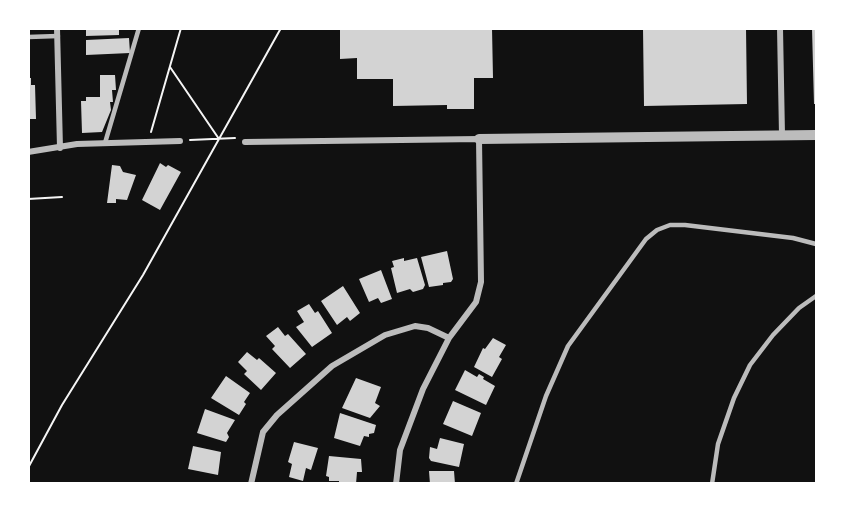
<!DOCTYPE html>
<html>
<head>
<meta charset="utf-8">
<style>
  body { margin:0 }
  #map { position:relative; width:845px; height:512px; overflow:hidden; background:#111; font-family:"Noto Sans",sans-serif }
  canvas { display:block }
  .frame { position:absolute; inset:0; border:30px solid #fff; pointer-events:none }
</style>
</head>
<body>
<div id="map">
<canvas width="845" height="512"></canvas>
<div class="frame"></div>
</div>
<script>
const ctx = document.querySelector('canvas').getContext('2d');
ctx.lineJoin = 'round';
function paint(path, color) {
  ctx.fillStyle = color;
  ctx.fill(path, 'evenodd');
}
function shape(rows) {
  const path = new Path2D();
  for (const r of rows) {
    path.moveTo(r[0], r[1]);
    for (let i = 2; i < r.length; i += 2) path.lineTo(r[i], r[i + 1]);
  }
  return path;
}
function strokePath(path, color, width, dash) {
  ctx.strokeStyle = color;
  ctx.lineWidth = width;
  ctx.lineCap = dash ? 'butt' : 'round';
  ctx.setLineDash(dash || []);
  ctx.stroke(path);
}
const building = shape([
  [86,28,119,28,119,35,86,36],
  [340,28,492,28,493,78,474,78,474,109,447,109,447,105,393,106,393,79,357,79,357,58,340,59],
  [643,28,746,28,747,104,644,106],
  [812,28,816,28,816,104,814,104],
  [129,38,130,53,86,55,86,40],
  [100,75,115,75,116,90,112,90,113,102,110,102,111,110,102,132,82,133,81,101,86,101,86,97,100,97],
  [28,78,31,78,31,85,35,85,36,119,28,119],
  [160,163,166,167,168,165,181,172,160,210,142,200],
  [112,165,120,166,123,172,136,175,127,200,116,199,116,203,107,203],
  [447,251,453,279,451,282,443,283,443,285,429,287,421,257],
  [404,258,404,261,417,258,425,285,423,289,413,292,410,289,397,293,391,268,394,267,392,261],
  [381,270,392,299,381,303,378,298,369,302,359,279],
  [343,286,360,313,350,321,347,317,337,325,321,301],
  [309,304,315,313,318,311,332,333,312,347,296,327,304,322,297,311],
  [278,327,285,336,288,334,306,354,290,368,272,349,275,346,266,336],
  [493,338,506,345,499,357,502,359,492,377,474,367,483,348,485,349],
  [247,352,257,360,259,358,276,373,261,390,244,374,247,371,238,362],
  [465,370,477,377,479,374,484,377,483,379,495,386,486,405,455,390],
  [226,376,250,393,244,402,246,404,239,415,211,398],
  [356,378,381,387,375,403,380,406,370,418,342,408],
  [453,401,481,413,472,436,443,424],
  [205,409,235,420,227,433,229,437,226,442,197,433],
  [340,413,376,425,374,433,369,434,369,437,364,436,360,446,334,438],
  [440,438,464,444,459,467,431,461,429,458,430,447,437,449],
  [294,442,318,448,311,470,306,468,303,481,289,477,292,464,288,462],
  [193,446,221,452,218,475,188,469],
  [329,456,361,459,362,472,357,472,356,484,339,484,339,481,329,481,329,477,326,476],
  [429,471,454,471,455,484,430,484]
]);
const path = shape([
  [170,67,219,139],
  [151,132,181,28],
  [190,140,235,138],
  [28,199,62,197],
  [28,468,62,405,143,275,281,28]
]);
const service = shape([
  [28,37,58,36],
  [105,143,139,28],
  [516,484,546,396,568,346,646,239,657,230,670,225,685,225,793,238,816,244],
  [712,484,718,444,734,398,750,365,773,335,799,308,816,296]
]);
const minor = shape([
  [57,28,60,148],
  [780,28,782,135],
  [245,142,479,139,481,282,476,302,449,338,423,389,400,450,396,484],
  [28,152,77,144,180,141],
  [251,484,263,432,277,415,332,366,385,335,415,326,428,328,449,338]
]);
const tertiary = shape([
  [479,139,816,135]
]);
paint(building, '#d3d3d3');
strokePath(path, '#f5f5f5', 2);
strokePath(service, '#bcbcbc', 4.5);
strokePath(minor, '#bcbcbc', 6);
strokePath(tertiary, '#bcbcbc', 10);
</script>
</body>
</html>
